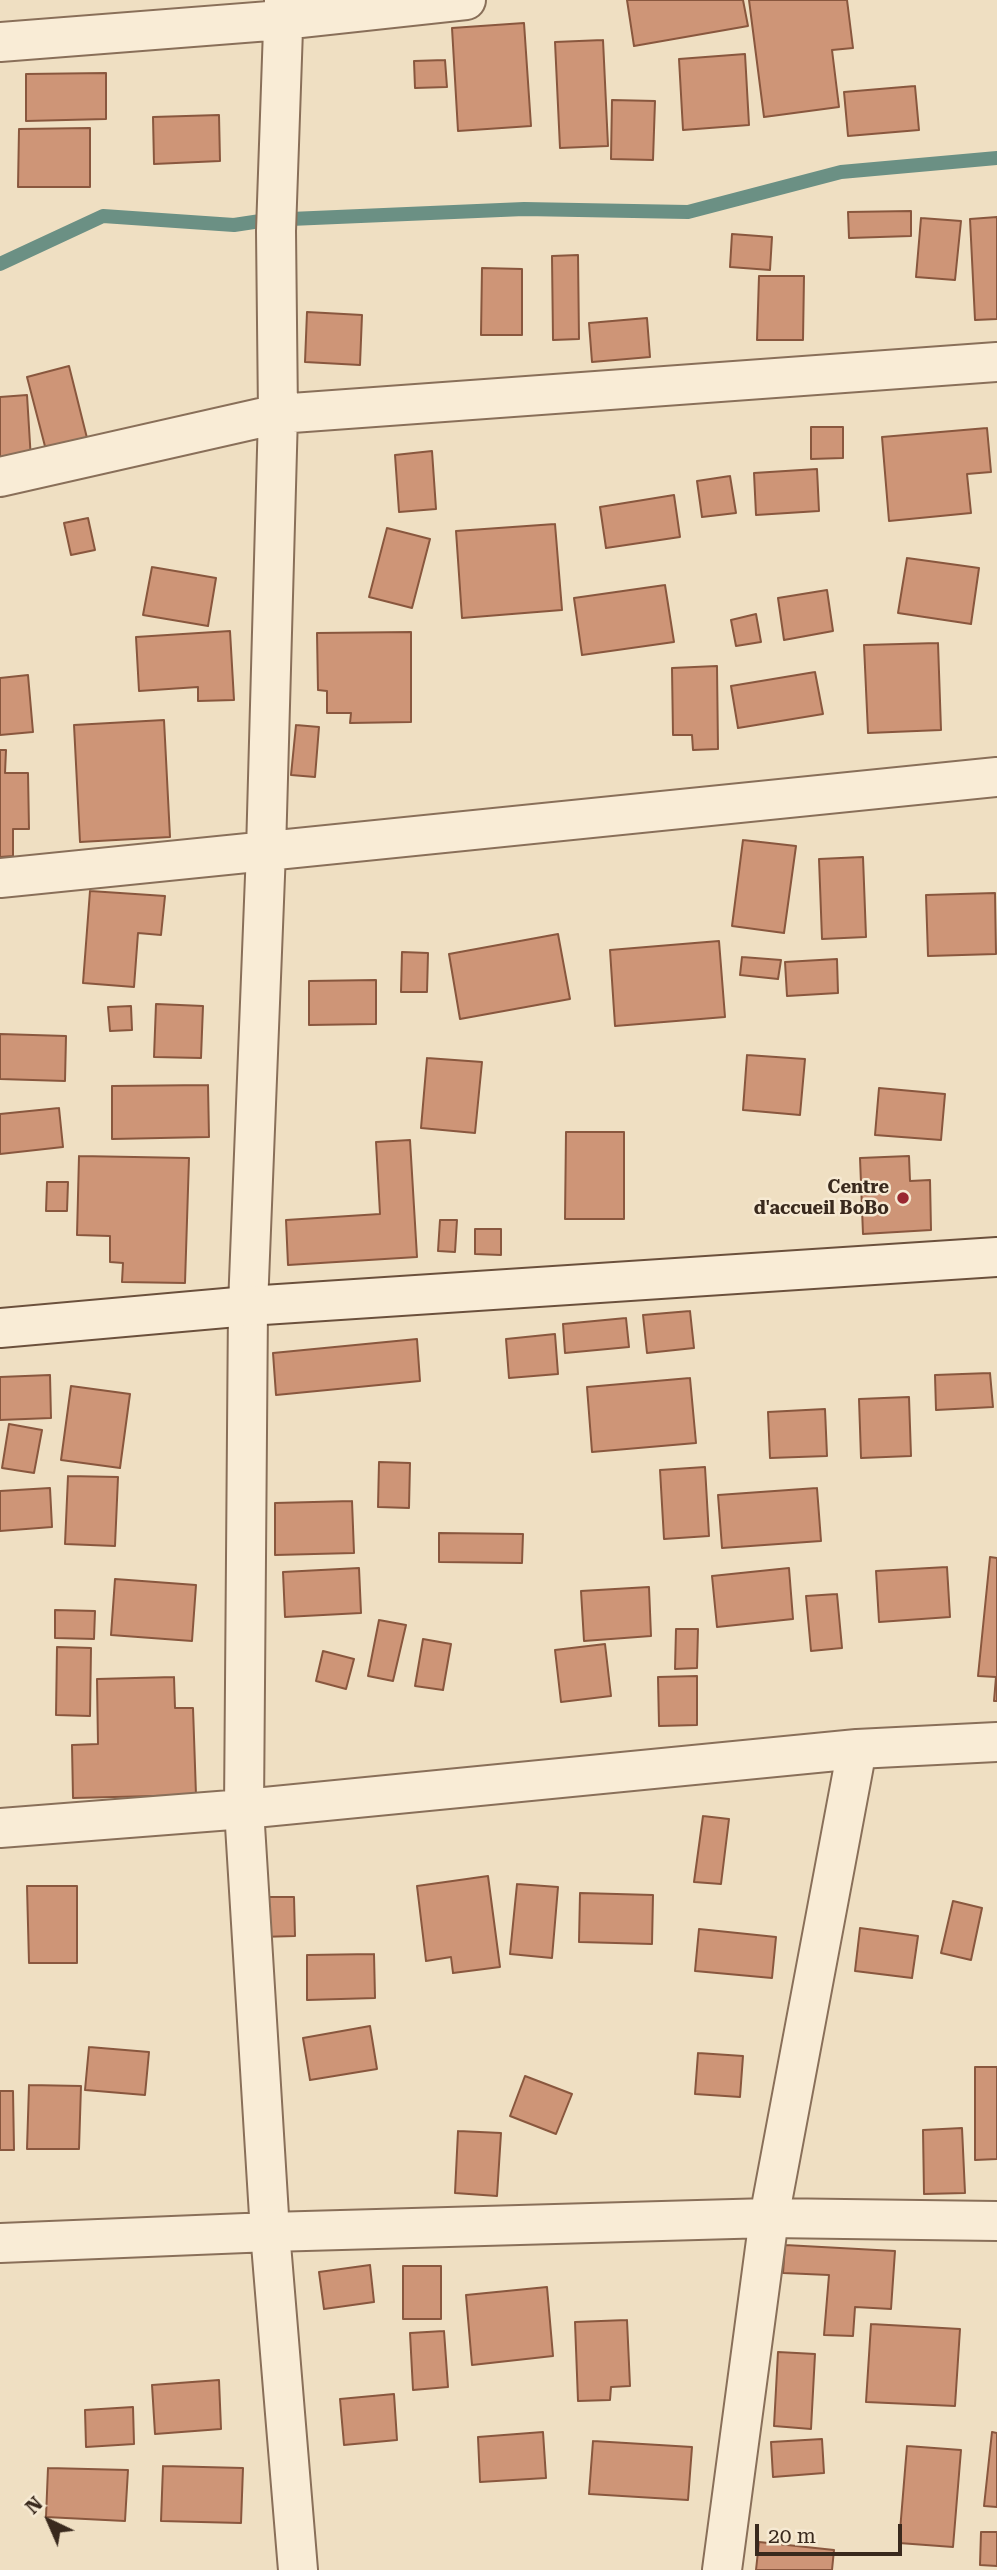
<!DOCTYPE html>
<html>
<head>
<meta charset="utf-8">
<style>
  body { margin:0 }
  #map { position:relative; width:997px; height:2570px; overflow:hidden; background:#efdfc2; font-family:"Roboto Serif",serif }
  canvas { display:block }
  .north { position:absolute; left:14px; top:2486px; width:70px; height:70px; -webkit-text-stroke:5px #f6e9d2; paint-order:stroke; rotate:316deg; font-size:19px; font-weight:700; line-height:28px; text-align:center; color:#39291d }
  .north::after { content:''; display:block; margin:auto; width:24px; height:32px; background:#39291d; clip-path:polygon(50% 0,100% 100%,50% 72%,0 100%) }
  .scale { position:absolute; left:755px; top:2524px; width:147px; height:32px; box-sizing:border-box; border:4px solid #39291d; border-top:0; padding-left:9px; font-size:21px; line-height:24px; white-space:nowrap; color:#39291d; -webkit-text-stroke:5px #f6e9d2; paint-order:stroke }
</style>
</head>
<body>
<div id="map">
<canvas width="997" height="2570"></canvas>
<div class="north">N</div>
<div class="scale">20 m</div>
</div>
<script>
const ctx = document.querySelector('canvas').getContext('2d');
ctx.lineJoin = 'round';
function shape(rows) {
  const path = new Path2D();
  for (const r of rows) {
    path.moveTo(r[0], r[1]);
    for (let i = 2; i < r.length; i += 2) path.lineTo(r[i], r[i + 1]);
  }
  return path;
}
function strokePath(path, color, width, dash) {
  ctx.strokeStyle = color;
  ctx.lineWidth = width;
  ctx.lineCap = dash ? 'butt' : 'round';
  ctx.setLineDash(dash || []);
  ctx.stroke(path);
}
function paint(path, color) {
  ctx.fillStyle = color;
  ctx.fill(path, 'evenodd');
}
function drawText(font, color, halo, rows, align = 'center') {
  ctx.font = font + ' "Roboto Serif",serif';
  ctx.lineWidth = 5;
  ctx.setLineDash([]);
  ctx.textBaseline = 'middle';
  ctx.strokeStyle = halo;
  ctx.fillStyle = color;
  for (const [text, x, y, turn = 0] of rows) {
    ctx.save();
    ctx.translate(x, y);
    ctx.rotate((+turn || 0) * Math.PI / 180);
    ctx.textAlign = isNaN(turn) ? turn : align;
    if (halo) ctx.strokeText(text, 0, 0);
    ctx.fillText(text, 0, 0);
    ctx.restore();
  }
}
const stream = shape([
  [0,264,103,216,234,225,267,220,524,209,688,212,841,172,997,158]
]);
const building = shape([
  [627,0,743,0,748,26,634,46,627,0],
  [749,0,847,0,853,48,832,50,839,107,764,117,749,0],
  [524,23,531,126,458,131,452,28,524,23],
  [603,40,608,146,560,148,555,42,603,40],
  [745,54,749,125,683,130,679,59,745,54],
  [445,60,447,87,415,88,414,61,445,60],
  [106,73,106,119,26,121,26,74,106,73],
  [915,86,919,130,848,136,844,92,915,86],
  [612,100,655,101,653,160,611,159,612,100],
  [219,115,220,161,154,164,153,117,219,115],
  [90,128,90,187,18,187,19,129,90,128],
  [911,211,911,236,849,238,848,212,911,211],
  [997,217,997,319,975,320,970,219,997,217],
  [921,218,961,221,955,280,916,277,921,218],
  [732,234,772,237,770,270,730,267,732,234],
  [578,255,579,339,553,340,552,256,578,255],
  [482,268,522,269,522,335,481,335,482,268],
  [759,276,804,276,803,340,757,340,759,276],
  [307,312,362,315,360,365,305,362,307,312],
  [647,318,650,357,592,362,589,323,647,318],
  [69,366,88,442,47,454,27,377,69,366],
  [27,395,31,460,0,462,0,397,27,395],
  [811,427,843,427,843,458,811,459,811,427],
  [987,428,991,472,967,474,971,513,889,521,882,437,987,428],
  [432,451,436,509,399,512,395,455,432,451],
  [817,469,819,511,756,515,754,473,817,469],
  [730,476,736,513,702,517,697,481,730,476],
  [674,495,680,537,606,548,600,507,674,495],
  [88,518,95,550,71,555,64,523,88,518],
  [555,524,562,610,462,618,456,531,555,524],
  [387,528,430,539,412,608,369,597,387,528],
  [907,558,979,568,971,624,898,613,907,558],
  [152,567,216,578,208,626,143,615,152,567],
  [665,585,674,642,582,655,574,598,665,585],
  [827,590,833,631,784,640,778,598,827,590],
  [756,614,761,642,736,646,731,620,756,614],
  [230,631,234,700,198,701,198,687,139,691,136,637,230,631],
  [411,632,411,722,350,723,351,713,327,713,327,691,318,690,317,633,411,632],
  [938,643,941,730,868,733,864,645,938,643],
  [717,666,718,749,693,750,692,735,673,735,672,668,717,666],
  [815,672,823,714,738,728,731,686,815,672],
  [28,675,33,732,0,735,0,678,28,675],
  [164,720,170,837,80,842,74,725,164,720],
  [296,725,319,727,315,777,291,775,296,725],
  [0,750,6,750,5,773,28,773,29,829,13,829,13,856,0,857,0,750],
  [743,840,796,846,784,933,732,926,743,840],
  [863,857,866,937,822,939,819,859,863,857],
  [90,891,165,896,161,935,138,933,134,987,83,983,90,891],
  [995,893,996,954,928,956,926,895,995,893],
  [558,934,570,999,460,1019,449,954,558,934],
  [719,941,725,1017,615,1026,610,950,719,941],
  [402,952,428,953,427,992,401,992,402,952],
  [742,957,781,960,778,979,740,975,742,957],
  [837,959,838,993,787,996,785,962,837,959],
  [376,980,376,1024,309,1025,309,981,376,980],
  [156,1004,203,1006,201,1058,154,1057,156,1004],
  [131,1006,132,1030,110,1031,108,1007,131,1006],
  [0,1034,66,1036,65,1081,0,1079,0,1034],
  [747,1055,805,1059,800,1115,743,1110,747,1055],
  [427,1058,482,1062,475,1133,421,1128,427,1058],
  [208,1085,209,1137,112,1139,112,1086,208,1085],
  [879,1088,945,1094,941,1140,875,1135,879,1088],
  [59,1108,63,1147,0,1154,0,1114,59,1108],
  [566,1132,624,1132,624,1219,565,1219,566,1132],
  [410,1140,417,1257,288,1265,286,1220,380,1214,376,1142,410,1140],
  [79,1156,189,1158,185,1283,122,1282,123,1263,110,1262,110,1236,77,1235,79,1156],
  [909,1156,910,1181,930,1180,931,1230,863,1234,860,1158,909,1156],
  [47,1182,68,1182,67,1211,46,1211,47,1182],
  [440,1220,457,1220,455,1252,438,1251,440,1220],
  [475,1229,501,1229,501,1255,475,1254,475,1229],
  [690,1311,694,1348,647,1353,643,1315,690,1311],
  [626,1318,629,1347,565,1353,563,1324,626,1318],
  [555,1334,558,1374,509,1378,506,1339,555,1334],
  [417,1339,420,1381,276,1395,273,1353,417,1339],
  [990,1373,993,1407,936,1410,935,1375,990,1373],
  [50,1375,51,1418,0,1420,0,1377,50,1375],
  [690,1378,696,1443,592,1452,587,1387,690,1378],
  [71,1386,130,1394,120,1468,61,1460,71,1386],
  [909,1397,911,1456,861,1458,859,1399,909,1397],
  [825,1409,827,1456,770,1458,768,1412,825,1409],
  [9,1424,42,1430,34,1473,2,1468,9,1424],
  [379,1462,410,1463,409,1508,378,1507,379,1462],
  [705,1467,709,1536,664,1539,660,1470,705,1467],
  [68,1476,118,1477,115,1546,65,1544,68,1476],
  [50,1488,52,1527,0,1531,0,1491,50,1488],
  [817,1488,821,1541,722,1548,718,1495,817,1488],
  [352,1501,354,1553,275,1555,275,1503,352,1501],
  [439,1533,523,1534,522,1563,439,1562,439,1533],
  [990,1557,997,1558,997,1701,994,1701,996,1677,978,1676,990,1557],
  [947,1567,950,1617,879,1622,876,1571,947,1567],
  [359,1568,361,1613,285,1617,283,1572,359,1568],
  [789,1568,793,1619,717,1627,712,1576,789,1568],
  [115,1579,196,1585,192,1641,111,1635,115,1579],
  [649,1587,651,1636,584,1641,581,1591,649,1587],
  [837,1594,842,1648,811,1651,806,1596,837,1594],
  [55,1610,95,1611,94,1639,55,1638,55,1610],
  [379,1620,406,1625,393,1681,368,1676,379,1620],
  [676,1629,698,1629,697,1668,675,1669,676,1629],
  [423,1639,451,1644,443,1690,415,1686,423,1639],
  [605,1644,611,1696,561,1702,555,1650,605,1644],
  [57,1647,91,1648,90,1716,56,1715,57,1647],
  [323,1651,354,1659,346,1689,316,1681,323,1651],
  [697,1676,697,1725,659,1726,658,1677,697,1676],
  [174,1677,175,1708,193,1708,196,1795,73,1798,72,1745,98,1744,97,1679,174,1677],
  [703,1816,729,1819,721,1884,694,1882,703,1816],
  [488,1876,500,1967,453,1973,451,1957,426,1961,417,1886,488,1876],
  [517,1884,558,1887,552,1958,510,1954,517,1884],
  [27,1886,77,1886,77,1963,29,1963,27,1886],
  [580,1893,653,1895,652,1944,579,1942,580,1893],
  [259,1897,294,1897,295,1936,259,1937,259,1897],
  [953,1901,982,1908,971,1960,941,1953,953,1901],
  [860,1928,918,1936,912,1978,855,1971,860,1928],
  [699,1929,776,1937,772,1978,695,1971,699,1929],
  [374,1954,375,1998,307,2000,307,1955,374,1954],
  [370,2026,377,2069,310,2080,303,2038,370,2026],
  [89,2047,149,2052,145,2095,85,2090,89,2047],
  [698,2053,743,2056,740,2097,695,2094,698,2053],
  [975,2067,997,2067,997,2159,975,2160,975,2067],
  [525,2076,572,2094,556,2134,510,2116,525,2076],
  [29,2085,81,2086,79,2149,27,2149,29,2085],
  [0,2091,13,2091,14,2150,0,2150,0,2091],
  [962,2128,965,2193,924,2194,923,2130,962,2128],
  [458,2131,501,2133,497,2196,455,2193,458,2131],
  [785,2245,895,2251,891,2309,855,2307,853,2336,824,2335,829,2275,783,2273,785,2245],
  [370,2265,374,2302,324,2309,319,2272,370,2265],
  [403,2266,441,2266,441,2319,403,2319,403,2266],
  [547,2287,553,2356,472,2365,466,2295,547,2287],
  [627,2320,630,2386,611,2387,610,2400,578,2401,575,2322,627,2320],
  [871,2324,960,2329,955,2406,866,2402,871,2324],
  [444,2331,448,2387,413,2390,410,2333,444,2331],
  [778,2352,815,2354,811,2429,774,2426,778,2352],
  [219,2380,221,2429,155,2434,152,2385,219,2380],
  [394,2394,397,2440,344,2445,340,2399,394,2394],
  [133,2407,134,2444,86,2447,85,2410,133,2407],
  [543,2432,546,2478,480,2482,478,2437,543,2432],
  [992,2432,997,2433,997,2507,984,2506,992,2432],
  [822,2439,824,2473,773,2477,771,2442,822,2439],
  [593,2441,692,2447,688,2500,589,2494,593,2441],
  [907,2446,961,2450,953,2547,899,2543,907,2446],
  [163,2466,243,2468,241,2523,161,2521,163,2466],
  [48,2468,128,2470,125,2521,46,2517,48,2468],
  [981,2532,997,2532,997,2566,980,2565,981,2532],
  [759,2542,834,2550,832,2570,756,2570,759,2542]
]);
const street = shape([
  [284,0,276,231,278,414,266,851,248,1306,244,1809,270,2232,298,2570],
  [0,42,282,20,466,0],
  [0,477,278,414,997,362],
  [0,878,997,777],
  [0,1828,244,1809,857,1749,997,1742],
  [0,2243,270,2232,769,2218,997,2221],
  [722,2570,769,2218,857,1749]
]);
const secondary = shape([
  [0,1328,248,1306,997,1257]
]);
const markers = [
  [903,1198,7,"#9a2830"]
];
const poiNames = [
  ["Centre",889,1188],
  ["d'accueil BoBo",889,1209]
];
strokePath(stream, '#6b9084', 14);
paint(building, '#ce9577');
strokePath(building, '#89573e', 2);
strokePath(street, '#896f59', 42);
strokePath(secondary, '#6b503c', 42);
strokePath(street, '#f9ecd6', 38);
strokePath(secondary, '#f9ecd6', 38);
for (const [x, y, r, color] of markers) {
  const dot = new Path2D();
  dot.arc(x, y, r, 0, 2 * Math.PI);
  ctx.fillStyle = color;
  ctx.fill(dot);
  strokePath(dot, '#f6e9d2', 2.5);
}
drawText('bold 18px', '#39291d', '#f6e9d2', poiNames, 'right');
</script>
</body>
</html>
